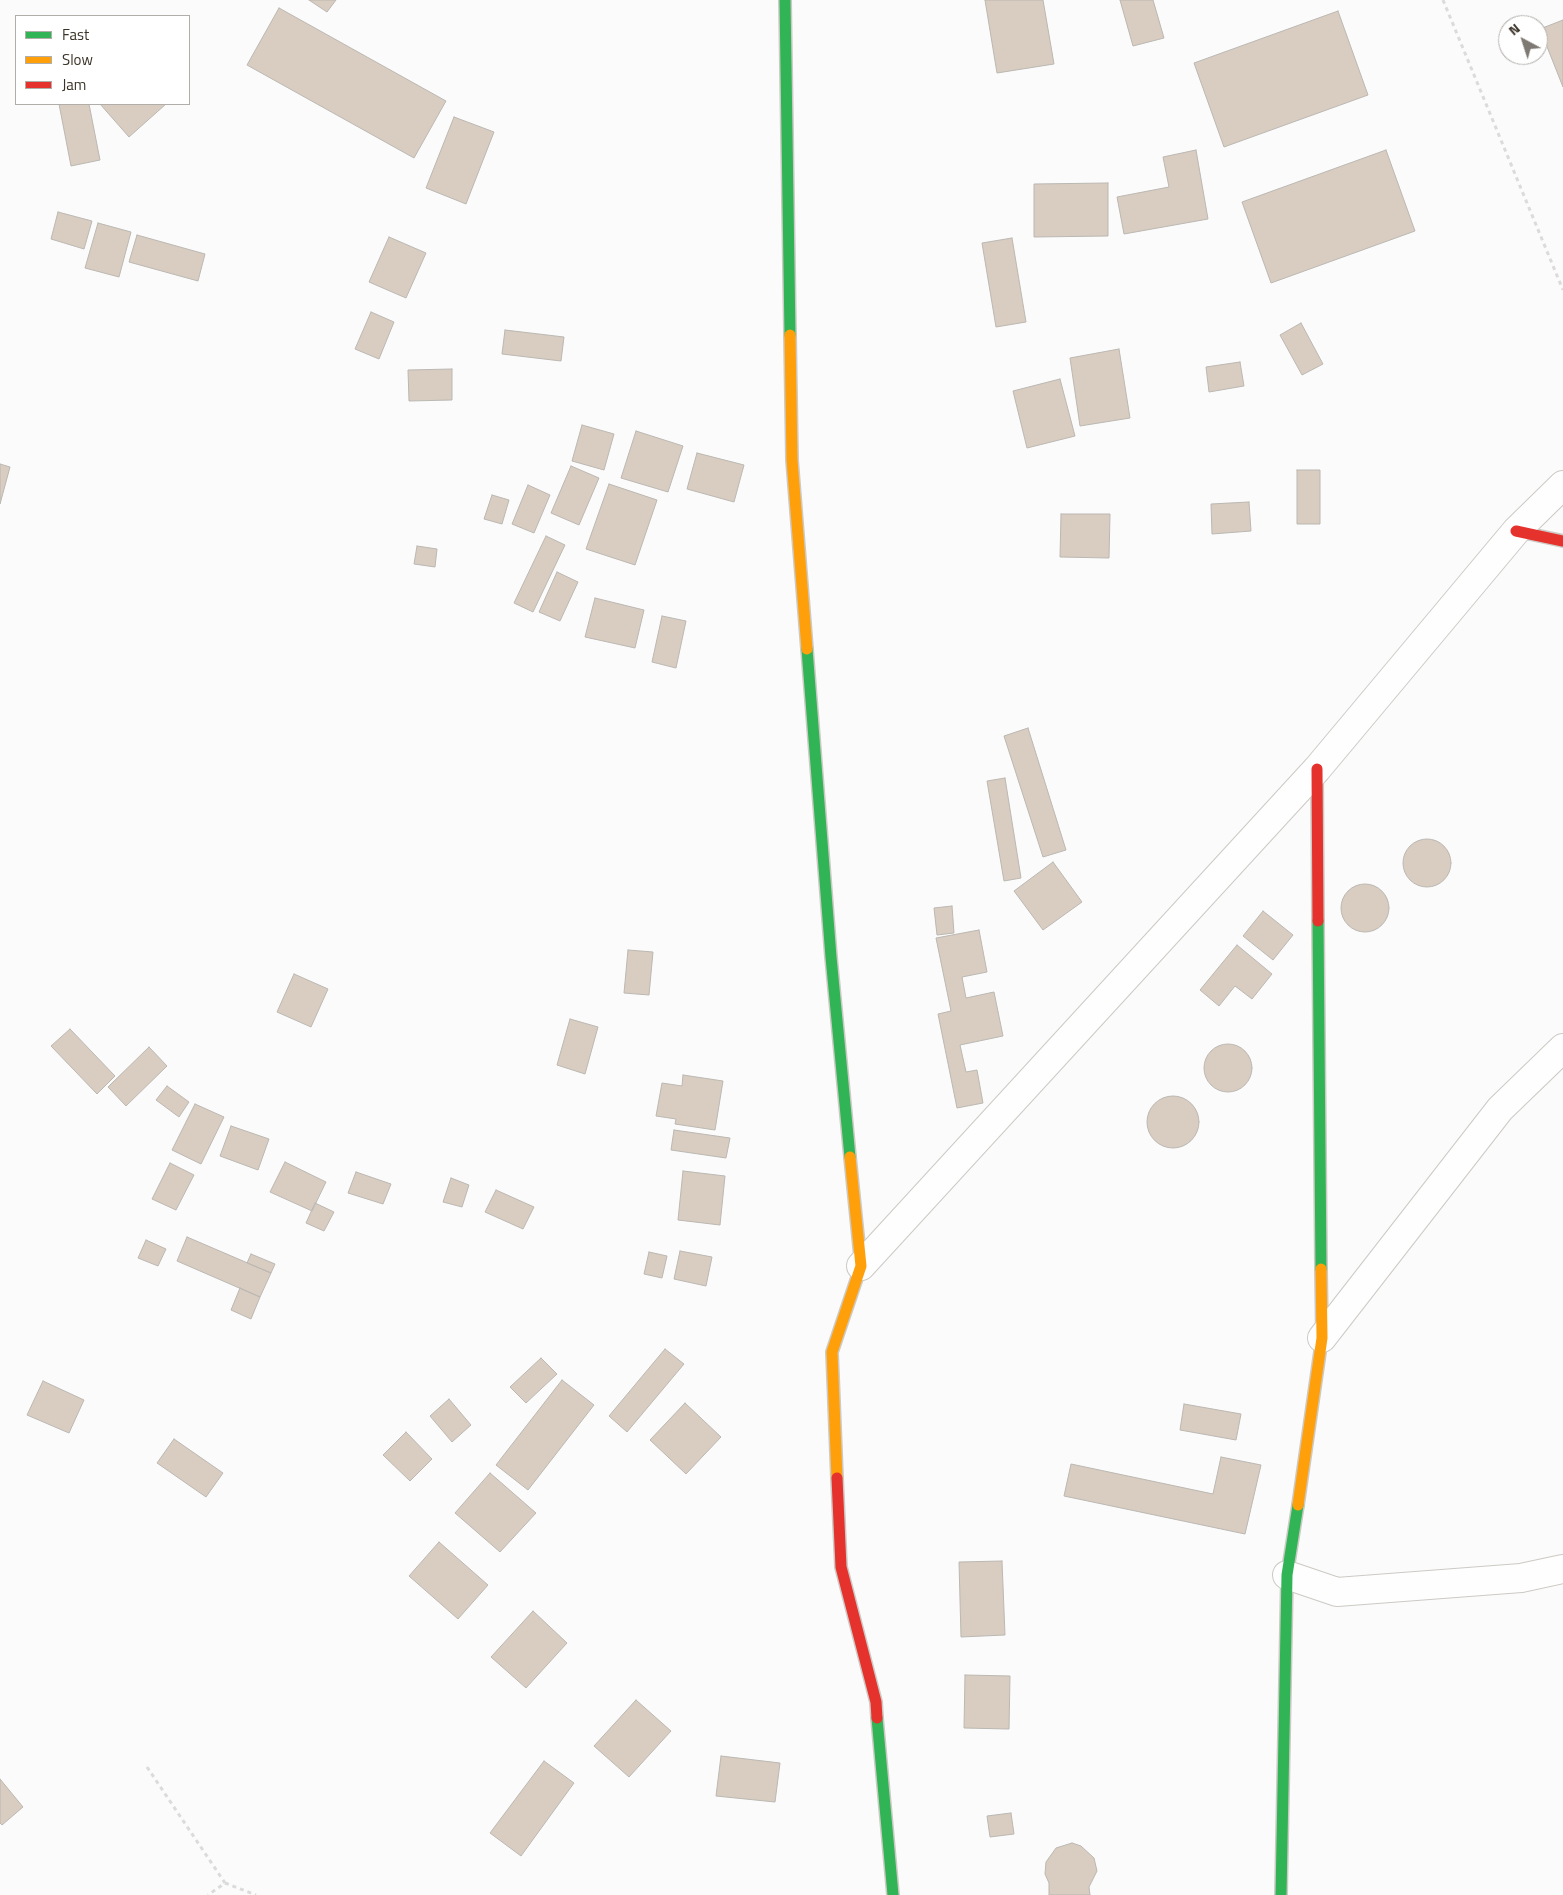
<!DOCTYPE html>
<html>
<head>
<meta charset="utf-8">
<style>
  body { margin:0 }
  #map { position:relative; width:1563px; height:1895px; overflow:hidden; background:#fbfbfb; font-family:"Titillium Web",sans-serif }
  canvas { display:block }
  .legend { position:absolute; left:15px; top:15px; width:175px; height:90px; box-sizing:border-box; background:#fff; border:1px solid #b1ada9; margin:0; padding:6px 9px; list-style:none; font-size:15px; color:#3b3328 }
  .legend li { display:flex; align-items:center; gap:10px; height:25px }
  .legend b { width:25px; border:1px solid #b1ada9 }
  .north { position:absolute; left:1498px; top:15px; width:50px; height:50px; box-sizing:border-box; background:#fff; border:1px solid #b1ada9; border-radius:50%; rotate:320deg; font-size:14px; font-weight:700; line-height:20px; text-align:center; color:#3b3328 }
  .north::after { content:''; display:block; margin:auto; width:18px; height:22px; background:#7e7972; clip-path:polygon(50% 0,100% 100%,50% 72%,0 100%) }
</style>
</head>
<body>
<div id="map">
<canvas width="1563" height="1895"></canvas>
<ul class="legend">
<li><b style="height:6px;background:#30b455"></b>Fast</li>
<li><b style="height:6px;background:#ff9f0a"></b>Slow</li>
<li><b style="height:6px;background:#e5322d"></b>Jam</li>
</ul>
<div class="north">N</div>
</div>
<script>
const ctx = document.querySelector('canvas').getContext('2d');
ctx.lineJoin = 'round';
function paint(path, color) {
  ctx.fillStyle = color;
  ctx.fill(path, 'evenodd');
}
function shape(rows) {
  const path = new Path2D();
  for (const r of rows) {
    if (r.length === 3) {
      path.moveTo(r[0] + r[2], r[1]);
      path.arc(r[0], r[1], r[2], 0, 2 * Math.PI);
      continue;
    }
    path.moveTo(r[0], r[1]);
    for (let i = 2; i < r.length; i += 2) path.lineTo(r[i], r[i + 1]);
  }
  return path;
}
function strokePath(path, color, width, dash) {
  ctx.strokeStyle = color;
  ctx.lineWidth = width;
  ctx.lineCap = dash ? 'butt' : 'round';
  ctx.setLineDash(dash || []);
  ctx.stroke(path);
}
const building = shape([
  [309,0,336,0,327,12,309,0],
  [985,0,1043,0,1054,64,997,73,985,0],
  [1120,0,1153,0,1164,38,1133,46,1120,0],
  [279,8,446,101,414,158,247,65,279,8],
  [1338,11,1368,95,1224,147,1194,63,1338,11],
  [1563,20,1563,87,1540,29,1563,20],
  [59,104,89,104,100,160,71,166,59,104],
  [100,104,166,104,129,137,100,104],
  [454,117,494,132,466,204,426,188,454,117],
  [1196,150,1208,219,1124,234,1117,197,1169,187,1163,157,1196,150],
  [1386,150,1415,231,1271,283,1242,202,1386,150],
  [1108,183,1108,236,1034,237,1034,184,1108,183],
  [58,212,92,221,84,249,51,239,58,212],
  [98,223,131,232,119,277,85,268,98,223],
  [137,235,205,254,198,281,129,262,137,235],
  [389,237,426,253,406,298,369,282,389,237],
  [1012,238,1026,322,996,327,982,243,1012,238],
  [371,312,394,322,379,359,355,349,371,312],
  [1301,323,1323,364,1302,375,1280,335,1301,323],
  [505,330,564,337,561,361,502,354,505,330],
  [1119,349,1130,418,1080,426,1070,358,1119,349],
  [1240,362,1244,386,1209,392,1206,367,1240,362],
  [452,369,452,400,409,401,408,370,452,369],
  [1060,379,1075,436,1027,448,1013,391,1060,379],
  [582,425,614,434,604,470,572,461,582,425],
  [636,431,683,446,668,492,621,478,636,431],
  [697,453,744,465,734,502,687,489,697,453],
  [0,464,10,467,0,504,0,464],
  [571,466,599,478,579,525,551,513,571,466],
  [1297,470,1320,470,1320,524,1297,524,1297,470],
  [609,484,657,500,635,565,586,549,609,484],
  [528,485,550,495,534,533,512,524,528,485],
  [492,495,509,500,502,524,484,519,492,495],
  [1249,502,1251,531,1212,534,1211,504,1249,502],
  [1061,514,1110,514,1109,558,1060,557,1061,514],
  [546,536,565,545,533,612,514,603,546,536],
  [417,546,437,549,435,567,414,564,417,546],
  [557,572,578,582,560,621,539,612,557,572],
  [595,598,644,610,635,648,585,637,595,598],
  [662,616,686,621,676,668,652,662,662,616],
  [1028,728,1066,850,1043,857,1004,736,1028,728],
  [1005,778,1021,878,1004,881,987,781,1005,778],
  [1427,863,24],
  [1053,862,1082,902,1043,930,1014,891,1053,862],
  [1365,908,24],
  [952,906,954,933,937,935,934,908,952,906],
  [1263,911,1293,935,1273,960,1243,936,1263,911],
  [979,930,987,972,962,977,966,998,994,992,1003,1036,960,1045,966,1072,977,1070,983,1103,957,1108,938,1014,951,1011,936,938,979,930],
  [1237,945,1272,974,1252,999,1235,986,1219,1006,1200,990,1237,945],
  [628,950,653,952,649,995,624,993,628,950],
  [294,974,328,989,311,1027,277,1012,294,974],
  [570,1019,598,1027,585,1074,557,1065,570,1019],
  [70,1029,115,1076,97,1094,51,1046,70,1029],
  [1228,1068,24],
  [149,1047,167,1066,126,1106,108,1087,149,1047],
  [683,1075,723,1081,715,1130,675,1124,676,1119,656,1116,662,1083,682,1086,683,1075],
  [167,1086,189,1102,179,1117,156,1100,167,1086],
  [1173,1122,26],
  [195,1104,224,1117,201,1164,172,1150,195,1104],
  [231,1126,269,1139,258,1170,220,1156,231,1126],
  [674,1130,730,1138,726,1158,671,1150,674,1130],
  [285,1162,326,1182,312,1211,270,1192,285,1162],
  [170,1163,194,1175,176,1210,152,1199,170,1163],
  [683,1171,725,1176,720,1225,678,1220,683,1171],
  [356,1172,391,1184,383,1204,348,1193,356,1172],
  [451,1178,469,1185,462,1207,443,1202,451,1178],
  [496,1190,534,1207,523,1229,485,1212,496,1190],
  [315,1203,334,1212,324,1231,306,1223,315,1203],
  [187,1237,271,1273,260,1297,177,1261,187,1237],
  [146,1240,166,1249,158,1266,138,1258,146,1240],
  [680,1251,712,1257,706,1286,674,1279,680,1251],
  [649,1252,667,1256,662,1278,644,1274,649,1252],
  [251,1254,275,1264,271,1273,247,1263,251,1254],
  [240,1288,260,1297,251,1319,231,1310,240,1288],
  [665,1349,684,1364,627,1432,609,1416,665,1349],
  [541,1358,557,1374,526,1403,510,1387,541,1358],
  [562,1380,594,1405,528,1490,496,1465,562,1380],
  [43,1381,84,1400,69,1433,27,1415,43,1381],
  [449,1399,471,1425,452,1442,430,1416,449,1399],
  [685,1403,721,1437,686,1474,650,1440,685,1403],
  [1184,1404,1241,1414,1236,1440,1180,1430,1184,1404],
  [406,1432,432,1459,410,1481,383,1455,406,1432],
  [174,1439,223,1473,206,1497,157,1463,174,1439],
  [1221,1457,1261,1465,1245,1534,1064,1496,1071,1464,1213,1494,1221,1457],
  [490,1473,536,1513,500,1552,455,1513,490,1473],
  [439,1542,488,1585,458,1619,409,1576,439,1542],
  [1002,1561,1005,1635,961,1637,959,1562,1002,1561],
  [533,1611,567,1643,526,1688,491,1657,533,1611],
  [965,1675,1010,1676,1009,1729,964,1728,965,1675],
  [636,1700,671,1731,629,1777,594,1746,636,1700],
  [721,1756,780,1763,775,1802,716,1796,721,1756],
  [544,1761,574,1783,521,1856,490,1833,544,1761],
  [0,1779,23,1807,2,1825,0,1823,0,1779],
  [1011,1813,1014,1834,990,1837,987,1816,1011,1813],
  [1072,1843,1081,1846,1094,1858,1097,1871,1089,1887,1090,1895,1049,1895,1049,1883,1045,1874,1046,1862,1056,1848,1072,1843]
]);
const path = shape([
  [1443,0,1563,290],
  [147,1767,225,1883,208,1895],
  [225,1883,256,1895]
]);
const street = shape([
  [861,1266,1317,769,1516,531,1563,485],
  [1322,1338,1500,1109,1563,1048],
  [1287,1575,1337,1592,1521,1578,1563,1569]
]);
const fast = shape([
  [785,0,790,335],
  [807,649,831,957,850,1157],
  [1318,921,1321,1269],
  [877,1718,893,1895],
  [1281,1895,1287,1575,1298,1505]
]);
const slow = shape([
  [790,335,792,460,807,649],
  [837,1478,832,1352,861,1266,850,1157],
  [1298,1505,1322,1338,1321,1269]
]);
const jam = shape([
  [1516,531,1563,541],
  [1317,769,1318,921],
  [837,1478,841,1567,876,1702,877,1718]
]);
paint(building, '#d8cdc0');
strokePath(building, '#bbb7b2', 1);
strokePath(street, '#cdcac5', 30);
strokePath(fast, '#cdcac5', 14);
strokePath(slow, '#cdcac5', 14);
strokePath(jam, '#cdcac5', 14);
strokePath(path, '#dcdbda', 3, [4, 4]);
strokePath(street, '#fefefe', 28);
strokePath(fast, '#30b455', 11);
strokePath(slow, '#ff9f0a', 11);
strokePath(jam, '#e5322d', 11);
</script>
</body>
</html>
